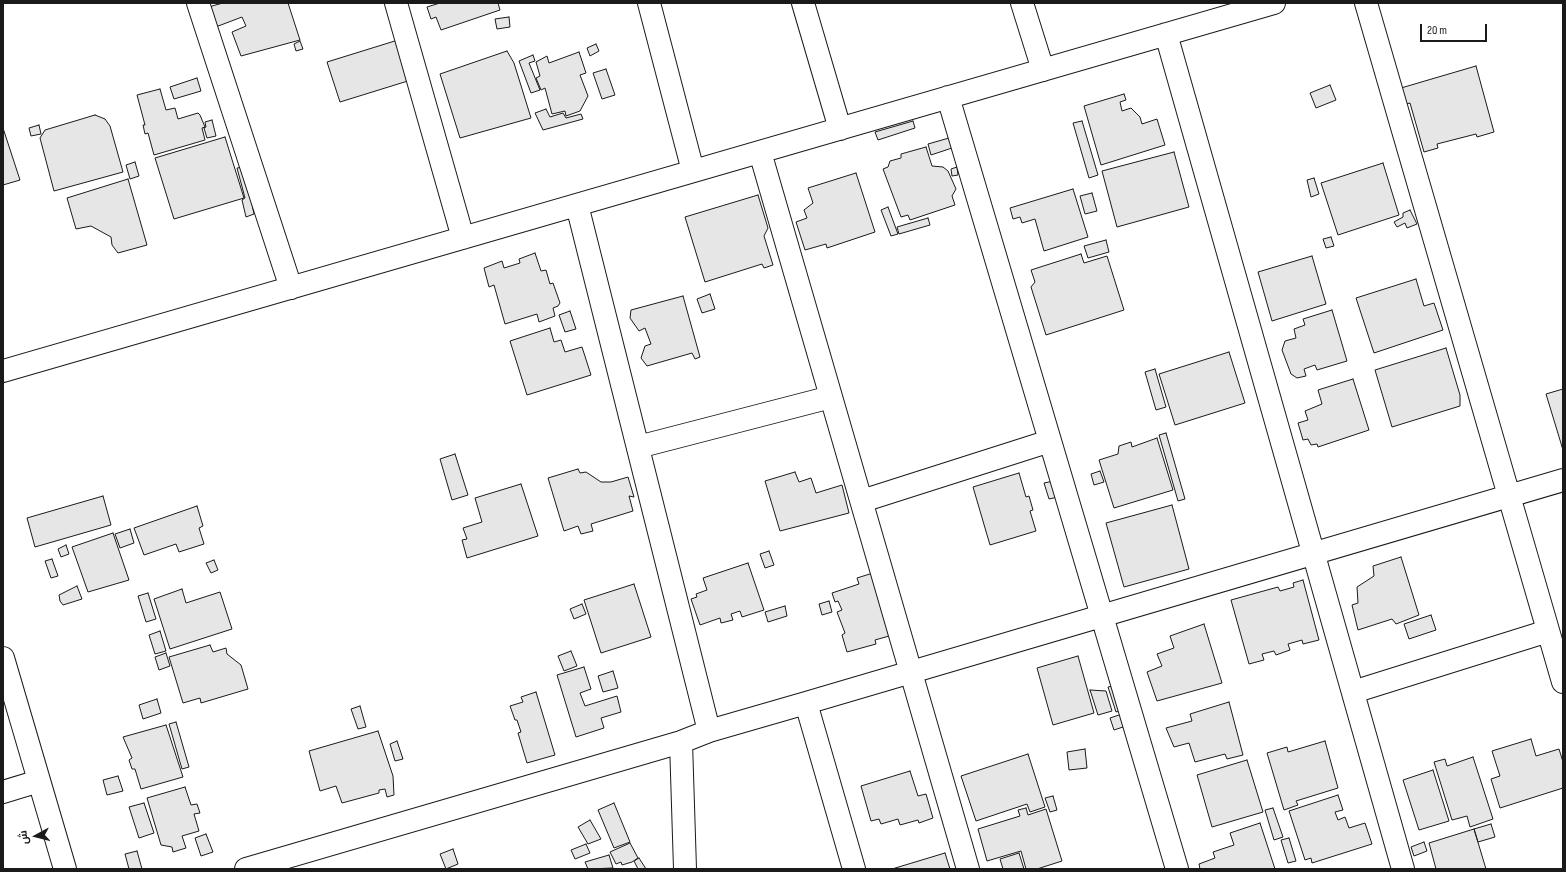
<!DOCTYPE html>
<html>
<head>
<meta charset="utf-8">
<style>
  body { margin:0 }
  #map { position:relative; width:1566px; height:872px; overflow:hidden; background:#fff; font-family:"Sofia Sans Condensed",Cairo,sans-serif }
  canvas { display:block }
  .frame { position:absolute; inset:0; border:4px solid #1a1a1a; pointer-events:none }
  .north { position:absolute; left:16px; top:816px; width:40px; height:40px; -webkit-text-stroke:3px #fff; paint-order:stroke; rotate:263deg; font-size:11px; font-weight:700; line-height:16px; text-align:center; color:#1a1a1a }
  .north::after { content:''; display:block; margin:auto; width:14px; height:18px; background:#1a1a1a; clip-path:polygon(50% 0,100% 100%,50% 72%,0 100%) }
  .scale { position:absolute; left:1420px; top:24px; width:67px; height:18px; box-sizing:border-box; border:2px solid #1a1a1a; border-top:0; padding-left:5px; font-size:12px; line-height:14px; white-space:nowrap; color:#1a1a1a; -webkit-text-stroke:3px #fff; paint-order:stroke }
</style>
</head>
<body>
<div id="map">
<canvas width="1566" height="872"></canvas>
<div class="frame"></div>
<div class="north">ش</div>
<div class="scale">20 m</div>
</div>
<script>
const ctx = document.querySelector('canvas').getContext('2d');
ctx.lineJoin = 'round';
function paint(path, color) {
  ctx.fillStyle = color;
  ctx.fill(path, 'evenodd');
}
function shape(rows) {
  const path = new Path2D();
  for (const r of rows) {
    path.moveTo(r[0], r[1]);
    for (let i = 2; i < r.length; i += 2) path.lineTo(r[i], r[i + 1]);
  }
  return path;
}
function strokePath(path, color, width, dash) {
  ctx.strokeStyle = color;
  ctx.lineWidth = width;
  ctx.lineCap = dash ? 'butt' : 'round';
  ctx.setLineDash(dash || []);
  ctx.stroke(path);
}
const building = shape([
  [223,3,288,3,300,40,241,56,232,32,246,26,242,17,213,28,207,12,212,6,223,3],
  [440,3,498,3,500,10,441,30,436,17,431,19,427,7,440,3],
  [509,17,510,27,497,29,495,19,509,17],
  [398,40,411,80,340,102,327,62,398,40],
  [300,41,303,49,296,51,294,44,300,41],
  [596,44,599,51,590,56,587,48,596,44],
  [507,51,514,63,531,118,460,138,440,74,507,51],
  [579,52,586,73,580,75,588,96,580,111,566,116,565,111,552,114,545,88,541,90,536,78,540,76,536,62,547,56,549,63,579,52],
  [533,55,535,61,529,63,540,90,531,93,519,61,533,55],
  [1476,66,1494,132,1477,137,1476,134,1437,144,1438,148,1424,152,1410,103,1406,104,1401,88,1476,66],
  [606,69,615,95,602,99,593,73,606,69],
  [197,78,201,91,174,99,170,87,197,78],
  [1330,85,1336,100,1316,108,1310,93,1330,85],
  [160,89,166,110,175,108,178,119,198,113,200,115,205,127,202,128,205,140,154,155,148,133,145,134,143,125,145,125,137,95,160,89],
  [1124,94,1126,100,1120,102,1122,111,1131,108,1140,117,1142,124,1157,119,1165,145,1101,165,1084,106,1124,94],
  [546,109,550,117,563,113,566,118,581,114,583,119,543,130,535,113,546,109],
  [95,115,105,119,110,126,123,172,54,191,40,138,45,130,95,115],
  [212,120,216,136,207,138,204,128,206,127,205,122,212,120],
  [913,121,915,128,878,140,875,132,913,121],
  [1082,121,1098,175,1089,178,1073,123,1082,121],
  [39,125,41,134,31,136,29,128,39,125],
  [3,128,20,180,3,185,3,128],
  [225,137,244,198,174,219,155,158,225,137],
  [949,138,952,148,931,155,928,144,949,138],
  [926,147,932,166,943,167,948,171,956,189,952,196,955,205,910,220,908,215,901,217,883,169,888,167,890,161,901,158,901,154,926,147],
  [1174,152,1189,207,1117,227,1102,171,1174,152],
  [135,162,139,176,130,179,126,165,135,162],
  [1383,163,1399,215,1338,235,1321,183,1383,163],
  [250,166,248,185,254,214,246,217,242,200,245,198,237,168,250,166],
  [957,167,958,175,952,176,951,169,957,167],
  [856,173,875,232,827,248,826,244,805,250,796,222,807,218,804,210,813,203,808,188,856,173],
  [1314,178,1319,194,1311,197,1307,180,1314,178],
  [128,179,147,245,118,253,112,245,111,237,91,226,76,229,67,198,128,179],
  [1073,189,1088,237,1044,251,1035,219,1022,223,1020,217,1013,219,1010,208,1073,189],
  [1092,193,1097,211,1085,214,1080,196,1092,193],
  [758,195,768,228,764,236,773,265,764,268,762,264,705,282,685,217,758,195],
  [888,207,898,234,891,236,881,210,888,207],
  [1410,210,1417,224,1407,228,1405,223,1397,227,1394,222,1403,217,1403,213,1410,210],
  [928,218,930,225,899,234,897,227,928,218],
  [1331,237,1334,246,1326,248,1323,239,1331,237],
  [1106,240,1109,252,1088,258,1084,246,1106,240],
  [535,253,541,271,546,270,550,284,553,283,560,303,558,306,553,308,555,316,539,322,537,314,505,324,494,285,489,287,484,268,502,261,504,268,520,263,519,259,535,253],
  [1081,254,1084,263,1107,256,1124,310,1046,335,1031,287,1035,282,1031,270,1081,254],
  [1312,256,1326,304,1272,321,1258,272,1312,256],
  [1416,279,1424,306,1434,303,1443,330,1374,353,1356,298,1416,279],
  [710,294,715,309,702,313,697,299,710,294],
  [683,296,700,357,695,359,692,353,647,366,641,358,645,346,651,344,645,328,639,331,630,318,631,310,683,296],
  [1332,310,1347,361,1317,370,1315,365,1304,369,1306,376,1297,378,1291,374,1282,350,1285,341,1296,338,1294,329,1305,325,1303,319,1332,310],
  [570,311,576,329,565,332,559,315,570,311],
  [550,328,554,342,561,340,565,352,582,347,591,375,527,395,510,341,550,328],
  [1446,348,1460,395,1460,406,1392,427,1375,370,1446,348],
  [1229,352,1245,403,1175,425,1159,374,1229,352],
  [1155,369,1166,407,1156,410,1145,372,1155,369],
  [1353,379,1369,430,1318,447,1317,444,1311,445,1308,439,1303,440,1298,423,1308,420,1305,411,1322,404,1318,390,1353,379],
  [1563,389,1563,450,1546,394,1563,389],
  [1166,433,1185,499,1178,501,1159,435,1166,433],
  [1157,438,1173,490,1114,508,1099,460,1118,454,1119,446,1131,442,1132,447,1157,438],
  [455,454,468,495,452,500,440,459,455,454],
  [578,469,580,473,586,472,601,482,611,482,628,477,634,497,629,496,633,511,591,524,593,531,581,534,578,526,564,531,548,478,578,469],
  [1100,471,1104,482,1094,485,1091,474,1100,471],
  [795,472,799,482,811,478,816,493,842,485,849,513,780,531,765,481,795,472],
  [1019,473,1026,497,1029,496,1033,510,1030,511,1036,531,990,545,973,487,1019,473],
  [1054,481,1058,497,1049,499,1044,483,1054,481],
  [521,484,538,536,467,558,462,540,467,539,463,528,482,522,475,498,521,484],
  [103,496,111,525,35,547,27,518,103,496],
  [1172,505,1189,569,1124,587,1106,523,1172,505],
  [197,506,203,526,199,528,204,544,179,552,176,544,144,555,134,528,197,506],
  [130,529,134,543,120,548,115,534,130,529],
  [113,533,129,580,88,592,72,547,113,533],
  [66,545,69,554,61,557,58,549,66,545],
  [769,551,774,565,765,568,760,554,769,551],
  [1401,557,1419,615,1396,624,1392,619,1358,630,1352,605,1358,603,1357,587,1374,576,1373,566,1401,557],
  [52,559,58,576,51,578,45,561,52,559],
  [214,560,218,570,211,573,206,563,214,560],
  [748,563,764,610,742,617,740,611,731,614,733,620,721,623,720,618,700,625,691,599,697,597,696,594,707,590,703,578,748,563],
  [873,573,877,584,876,591,889,636,875,640,876,644,847,652,842,635,845,633,837,612,842,610,838,601,835,602,832,593,859,584,857,578,873,573],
  [1303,580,1319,640,1303,644,1302,640,1288,644,1290,650,1276,655,1274,651,1262,654,1264,660,1249,664,1231,600,1278,587,1280,591,1294,587,1293,583,1303,580],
  [634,584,651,637,601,653,584,600,634,584],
  [77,586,82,599,63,605,60,601,59,595,77,586],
  [182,589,186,603,220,592,232,629,170,649,154,599,182,589],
  [148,593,156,619,146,622,138,596,148,593],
  [829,601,832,612,822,615,819,604,829,601],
  [582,604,586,614,574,619,570,609,582,604],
  [785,606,787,616,768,622,765,612,785,606],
  [1431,615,1436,630,1409,639,1404,624,1431,615],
  [1204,624,1222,683,1157,701,1147,672,1162,666,1157,654,1174,648,1170,636,1204,624],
  [160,631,166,651,155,654,149,635,160,631],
  [210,645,213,652,226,648,227,654,241,665,248,689,201,703,200,698,183,703,169,657,210,645],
  [571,651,577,666,564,671,558,656,571,651],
  [166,653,170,666,159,670,155,657,166,653],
  [1078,656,1094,713,1053,725,1037,668,1078,656],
  [584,667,591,689,580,693,585,706,617,696,621,712,601,718,604,728,576,737,557,675,584,667],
  [613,671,618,688,603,692,598,676,613,671],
  [1116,685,1123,710,1116,712,1108,687,1116,685],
  [1090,690,1106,691,1112,711,1098,715,1090,690],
  [536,692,555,755,527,763,518,733,521,732,517,720,515,720,510,706,523,702,521,697,536,692],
  [157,699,161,713,143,719,139,705,157,699],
  [1229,702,1243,755,1227,759,1225,754,1195,762,1189,743,1174,747,1166,728,1192,721,1190,714,1229,702],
  [360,706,366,727,358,729,351,709,360,706],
  [1122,714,1126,726,1114,730,1110,718,1122,714],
  [176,722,189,767,182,769,169,724,176,722],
  [166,725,183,777,141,789,135,769,132,769,129,760,132,758,123,737,166,725],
  [378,731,393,776,394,795,387,797,385,789,379,790,379,793,342,803,336,786,320,791,309,751,378,731],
  [1531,739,1536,756,1559,749,1563,762,1563,788,1500,808,1491,779,1500,776,1492,751,1531,739],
  [397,741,403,759,395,761,390,744,397,741],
  [1325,741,1338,788,1296,801,1298,805,1284,810,1267,753,1287,747,1288,752,1325,741],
  [1085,749,1087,768,1069,770,1067,752,1085,749],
  [1028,754,1045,807,1030,812,1027,804,976,821,961,776,1028,754],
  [1473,757,1493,819,1470,827,1467,816,1452,820,1434,762,1445,759,1447,766,1473,757],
  [1247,760,1263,812,1212,827,1197,775,1247,760],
  [1433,770,1449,821,1419,830,1403,780,1433,770],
  [910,771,918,796,926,794,933,818,919,823,918,820,900,825,898,819,881,824,879,819,871,821,861,786,910,771],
  [118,776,123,791,107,795,103,780,118,776],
  [185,787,191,805,197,804,200,813,194,814,199,831,182,836,186,848,173,852,172,847,161,845,147,798,185,787],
  [1338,795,1343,810,1335,812,1338,820,1345,817,1349,828,1365,823,1372,844,1312,863,1311,858,1305,860,1289,811,1338,795],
  [1053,796,1057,810,1050,812,1045,798,1053,796],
  [144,803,154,833,139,838,129,807,144,803],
  [614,803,630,842,614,848,598,810,614,803],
  [1026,808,1028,815,1046,809,1062,861,1037,869,1026,869,1021,851,987,861,978,829,1020,816,1018,810,1026,808],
  [1273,808,1283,837,1274,840,1265,810,1273,808],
  [590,820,601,839,588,844,578,827,590,820],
  [1260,823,1275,869,1200,869,1199,864,1215,858,1213,852,1234,845,1230,833,1260,823],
  [1491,824,1495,837,1478,842,1474,829,1491,824],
  [1474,829,1486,869,1436,869,1429,843,1474,829],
  [206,834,213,852,201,856,195,838,206,834],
  [1289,838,1296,861,1288,863,1281,840,1289,838],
  [1424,842,1427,851,1414,856,1411,847,1424,842],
  [630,843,638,858,632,862,622,865,621,862,616,864,610,852,630,843],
  [586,844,590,853,575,859,571,850,586,844],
  [453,849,458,864,446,869,440,854,453,849],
  [137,851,142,869,129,869,125,854,137,851],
  [945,853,950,869,892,869,945,853],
  [1019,853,1024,869,1003,869,1000,859,1019,853],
  [609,855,613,868,588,869,585,862,609,855],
  [639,858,646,869,638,869,634,861,639,858]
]);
const minor = shape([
  [198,3,291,288],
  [396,3,463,238],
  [649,3,693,171],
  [803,3,840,129],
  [1022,3,1043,70],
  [1366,3,1563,682],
  [1166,34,1403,869],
  [948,97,1177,869],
  [760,152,968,869],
  [577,205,709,731],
  [3,371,1274,3],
  [638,447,831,397],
  [862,501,1050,441],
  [3,658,65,869],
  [1353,692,1548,631],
  [806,703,854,869],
  [681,742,685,869],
  [3,792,39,781],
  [246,869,681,742,709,731,806,703,1563,480]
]);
paint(building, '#e6e6e6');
strokePath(building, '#1a1a1a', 1);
strokePath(minor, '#1a1a1a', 24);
strokePath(minor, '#fff', 22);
</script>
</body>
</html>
